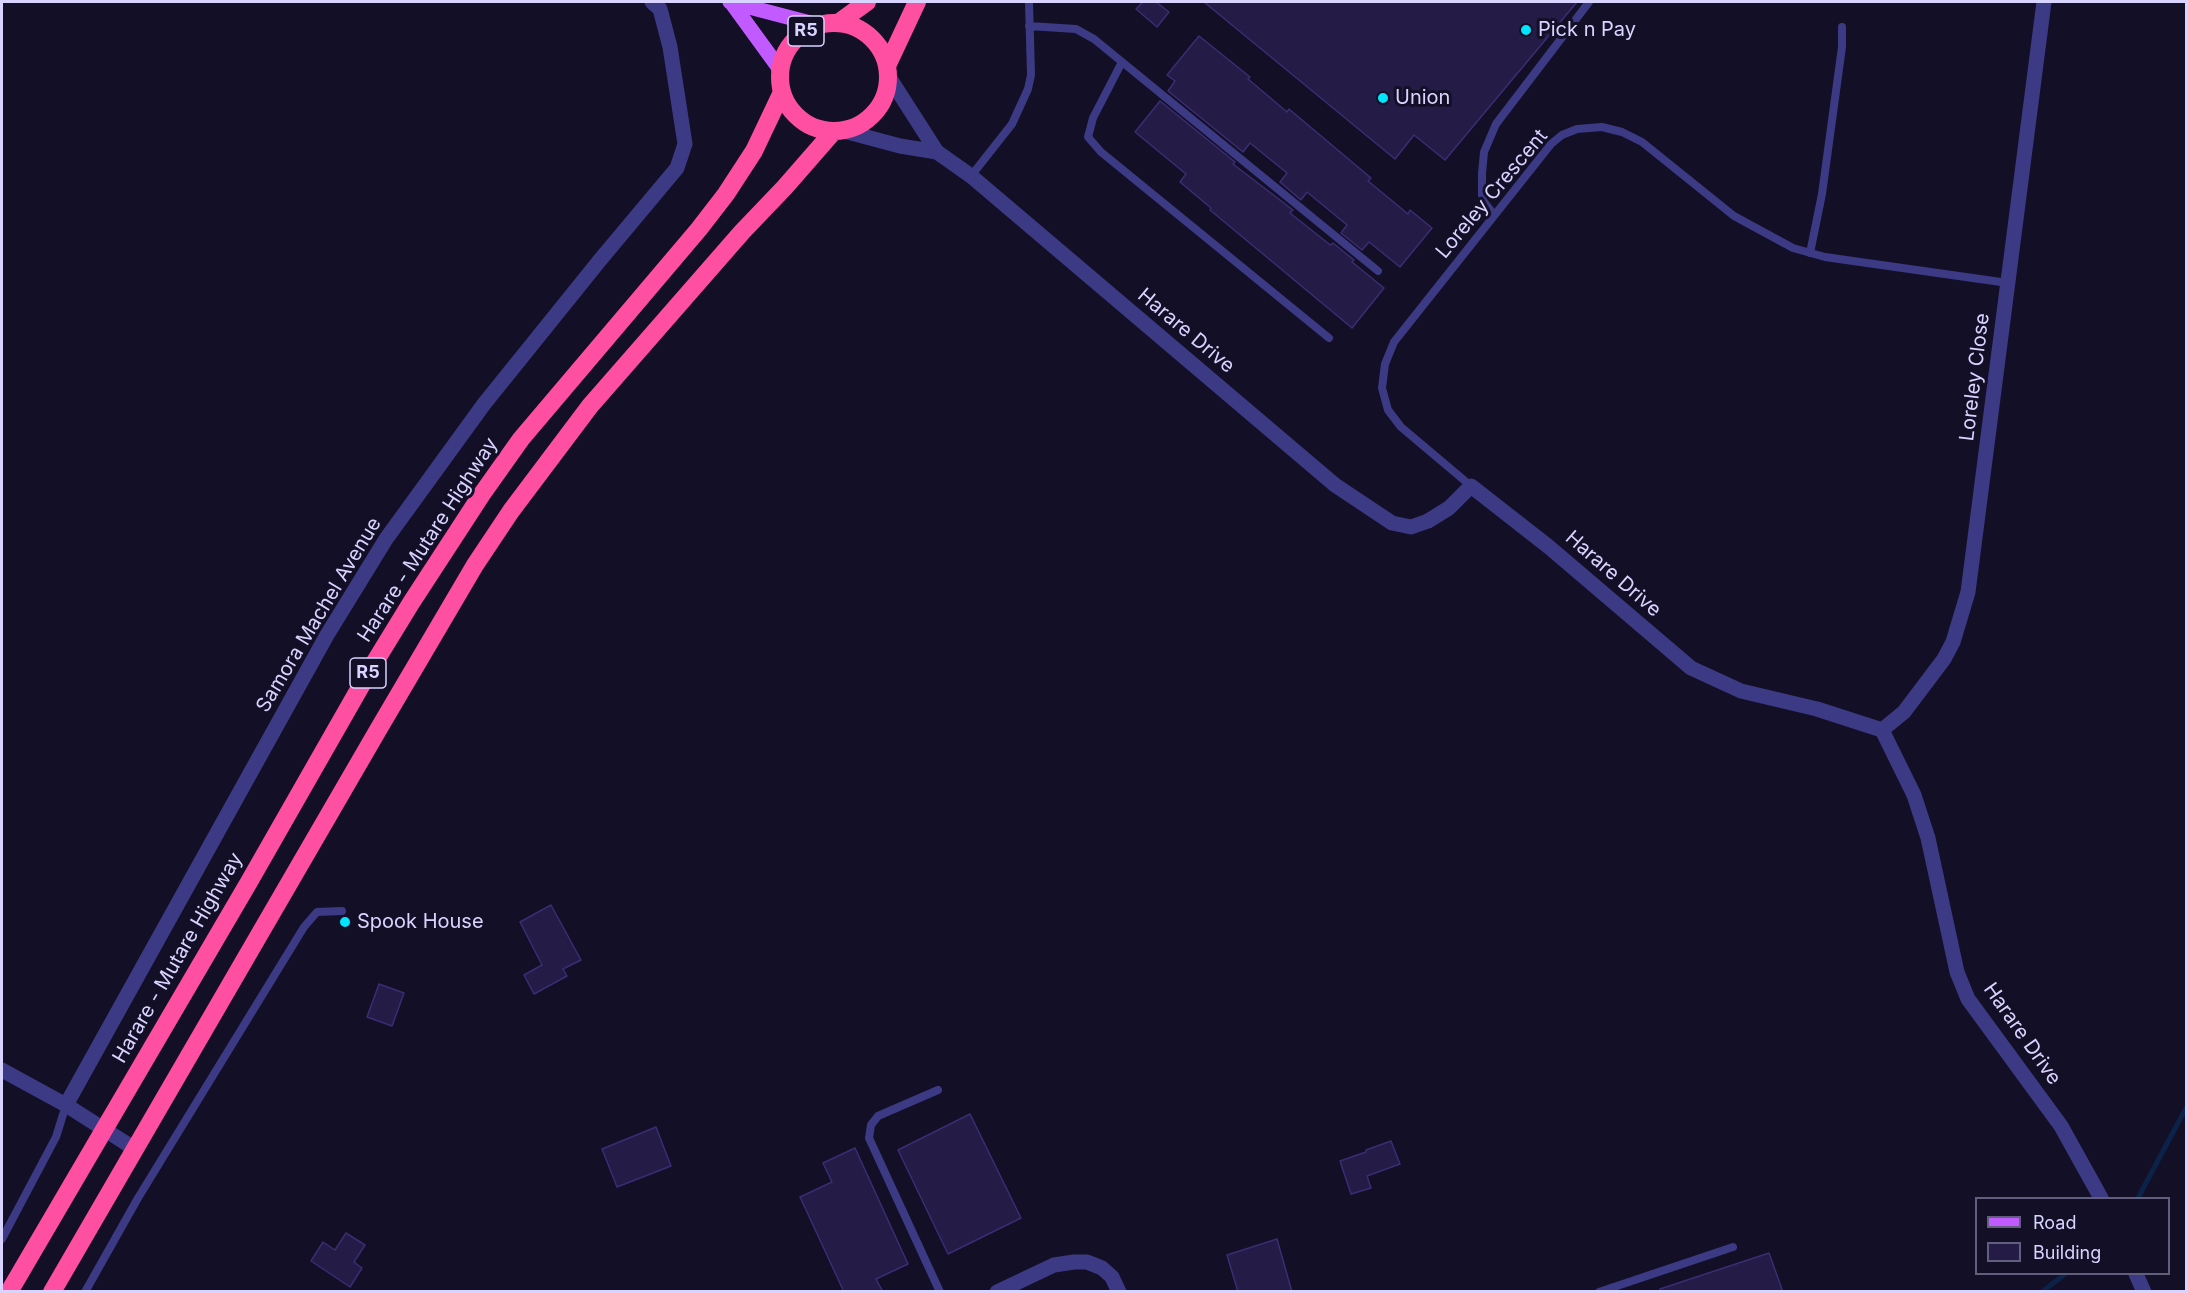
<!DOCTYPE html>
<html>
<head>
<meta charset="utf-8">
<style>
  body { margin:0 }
  #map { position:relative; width:2188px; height:1293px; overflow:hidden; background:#130f26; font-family:Inter,sans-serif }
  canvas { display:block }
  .frame { position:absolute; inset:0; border:3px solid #d9d4ff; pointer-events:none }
  .legend { position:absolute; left:1975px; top:1197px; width:195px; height:78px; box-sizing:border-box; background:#130f26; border:2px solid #625e7d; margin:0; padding:8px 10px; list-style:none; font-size:18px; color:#d9d4ff }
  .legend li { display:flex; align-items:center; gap:12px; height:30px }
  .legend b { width:30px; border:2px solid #625e7d }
</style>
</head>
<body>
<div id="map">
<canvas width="2188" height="1293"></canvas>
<div class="frame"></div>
<ul class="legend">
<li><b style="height:8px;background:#c25bff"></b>Road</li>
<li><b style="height:16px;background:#241b47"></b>Building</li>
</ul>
</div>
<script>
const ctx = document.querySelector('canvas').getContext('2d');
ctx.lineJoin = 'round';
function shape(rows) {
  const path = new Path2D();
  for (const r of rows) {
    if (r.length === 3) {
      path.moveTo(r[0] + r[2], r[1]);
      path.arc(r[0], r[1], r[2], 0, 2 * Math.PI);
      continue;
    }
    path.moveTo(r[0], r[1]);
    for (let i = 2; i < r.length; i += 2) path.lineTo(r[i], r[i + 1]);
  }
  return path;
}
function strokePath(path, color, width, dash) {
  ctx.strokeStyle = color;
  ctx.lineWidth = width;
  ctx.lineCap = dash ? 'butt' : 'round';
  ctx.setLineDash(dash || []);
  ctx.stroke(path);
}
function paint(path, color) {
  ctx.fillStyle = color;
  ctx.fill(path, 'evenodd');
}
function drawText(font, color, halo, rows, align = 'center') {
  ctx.font = font + ' Inter,sans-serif';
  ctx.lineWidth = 6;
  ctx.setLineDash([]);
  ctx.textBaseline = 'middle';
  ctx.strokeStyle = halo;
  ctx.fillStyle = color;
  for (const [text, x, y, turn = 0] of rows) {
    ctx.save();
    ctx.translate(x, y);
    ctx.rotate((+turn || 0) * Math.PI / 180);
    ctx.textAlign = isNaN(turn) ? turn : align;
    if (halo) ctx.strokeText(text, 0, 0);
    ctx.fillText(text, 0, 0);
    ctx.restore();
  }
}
const stream = shape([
  [2138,1198,2186,1108],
  [2042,1292,2065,1274]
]);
const building = shape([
  [1143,2,1156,2,1169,12,1157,27,1136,9,1143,2],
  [1204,2,1577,2,1445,160,1414,135,1395,159,1204,2],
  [1199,36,1250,77,1248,79,1287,112,1289,109,1371,178,1368,181,1408,214,1410,210,1432,228,1400,267,1369,242,1362,250,1341,233,1347,225,1307,192,1301,200,1280,182,1287,173,1250,143,1243,152,1168,91,1175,81,1167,75,1199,36],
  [1160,101,1235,162,1233,164,1293,210,1290,213,1329,244,1331,245,1333,243,1354,260,1352,262,1384,288,1352,328,1210,210,1211,208,1180,182,1186,174,1135,132,1160,101],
  [551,905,581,960,563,969,567,976,534,994,524,975,542,965,520,922,551,905],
  [379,984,404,993,392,1026,367,1017,379,984],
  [970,1114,1021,1218,948,1254,898,1150,970,1114],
  [656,1127,671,1166,617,1187,602,1149,656,1127],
  [1391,1141,1400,1164,1367,1176,1371,1188,1351,1194,1340,1161,1366,1152,1366,1150,1391,1141],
  [855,1148,908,1264,876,1279,883,1292,844,1292,800,1197,832,1182,823,1163,855,1148],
  [346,1233,365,1245,354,1262,362,1268,350,1287,311,1261,323,1242,335,1250,346,1233],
  [1277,1239,1292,1292,1238,1292,1227,1255,1277,1239],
  [1769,1253,1783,1292,1661,1292,1660,1289,1769,1253]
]);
const lane = shape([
  [1029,26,1076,29,1094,39,1378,271],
  [1122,62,1093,118,1088,137,1101,152,1329,338],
  [971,176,1012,124,1028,89,1031,75,1029,2],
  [1494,215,1484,202,1482,195,1482,173,1484,152,1496,124,1589,2],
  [1810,253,1822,194,1842,47,1842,27],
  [1471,486,1401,427,1388,410,1382,388,1385,364,1394,342,1551,144,1562,135,1577,129,1602,127,1622,132,1642,142,1734,216,1793,248,1825,257,2008,283],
  [938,1090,878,1116,871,1125,869,1138,940,1292],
  [2,1239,56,1137,66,1105],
  [85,1292,138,1198,304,927,317,912,342,911],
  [1599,1292,1733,1247]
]);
const street = shape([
  [889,77,937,152,971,176,1335,485,1392,523,1411,527,1428,521,1449,508,1471,486,1549,547,1691,668,1741,691,1817,709,1882,730,1914,795,1928,838,1957,972,1968,999,2061,1126,2101,1198],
  [844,131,900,146,937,152],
  [1882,730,1904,712,1944,659,1953,642,1968,592,2044,2],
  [2,1070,66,1105,135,1149],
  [66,1105,327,635,386,539,484,404,600,260,677,168,685,144,670,47,660,9,652,2],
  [2136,1274,2144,1292],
  [997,1292,1054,1265,1074,1262,1087,1262,1102,1268,1112,1277,1119,1292]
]);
const primary = shape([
  [730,2,818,25],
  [731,2,779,68]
]);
const highway = shape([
  [834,77,54],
  [838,23,867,2],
  [887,66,917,2],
  [9,1292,249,882,370,670,411,603,482,494,521,439,699,229,726,194,754,151,782,92],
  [52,1292,378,730,475,565,511,511,590,406,742,232,785,187,833,132]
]);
const markers = [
  [1526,30,6,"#00e5ff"],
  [1383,98,6,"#00e5ff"],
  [345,922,6,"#00e5ff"]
];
const shields = [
  [806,31,36],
  [368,673,36]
];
const shieldNames = [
  ["R5",806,31],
  ["R5",368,673]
];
const poiNames = [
  ["Pick n Pay",1538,30],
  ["Union",1395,98],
  ["Spook House",357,922]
];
const streetNames = [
  ["Loreley Crescent",1492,194,-50],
  ["Harare Drive",1186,331,40],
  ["Loreley Close",1975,377,-83],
  ["Harare - Mutare Highway",428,540,-57],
  ["Harare Drive",1613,574,41],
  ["Samora Machel Avenue",319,615,-59],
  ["Harare - Mutare Highway",178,958,-60],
  ["Harare Drive",2022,1034,55]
];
strokePath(stream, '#0c2248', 5);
paint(building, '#241b47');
strokePath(building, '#3b2d73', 1.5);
strokePath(lane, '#3d3a85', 8);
strokePath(street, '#3d3a85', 15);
strokePath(primary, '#c25bff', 15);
strokePath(highway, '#ff4fa3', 18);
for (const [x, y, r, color] of markers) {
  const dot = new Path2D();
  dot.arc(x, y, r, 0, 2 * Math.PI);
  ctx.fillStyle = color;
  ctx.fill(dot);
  strokePath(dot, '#130f26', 2);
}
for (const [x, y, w] of shields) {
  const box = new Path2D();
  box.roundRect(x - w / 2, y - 15, w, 30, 4.5);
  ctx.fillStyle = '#130f26';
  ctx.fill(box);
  strokePath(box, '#d9d4ff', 1.5);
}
drawText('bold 18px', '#d9d4ff', null, shieldNames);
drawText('20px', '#d9d4ff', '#130f26', poiNames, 'left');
drawText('20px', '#d9d4ff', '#130f26', streetNames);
</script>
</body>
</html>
